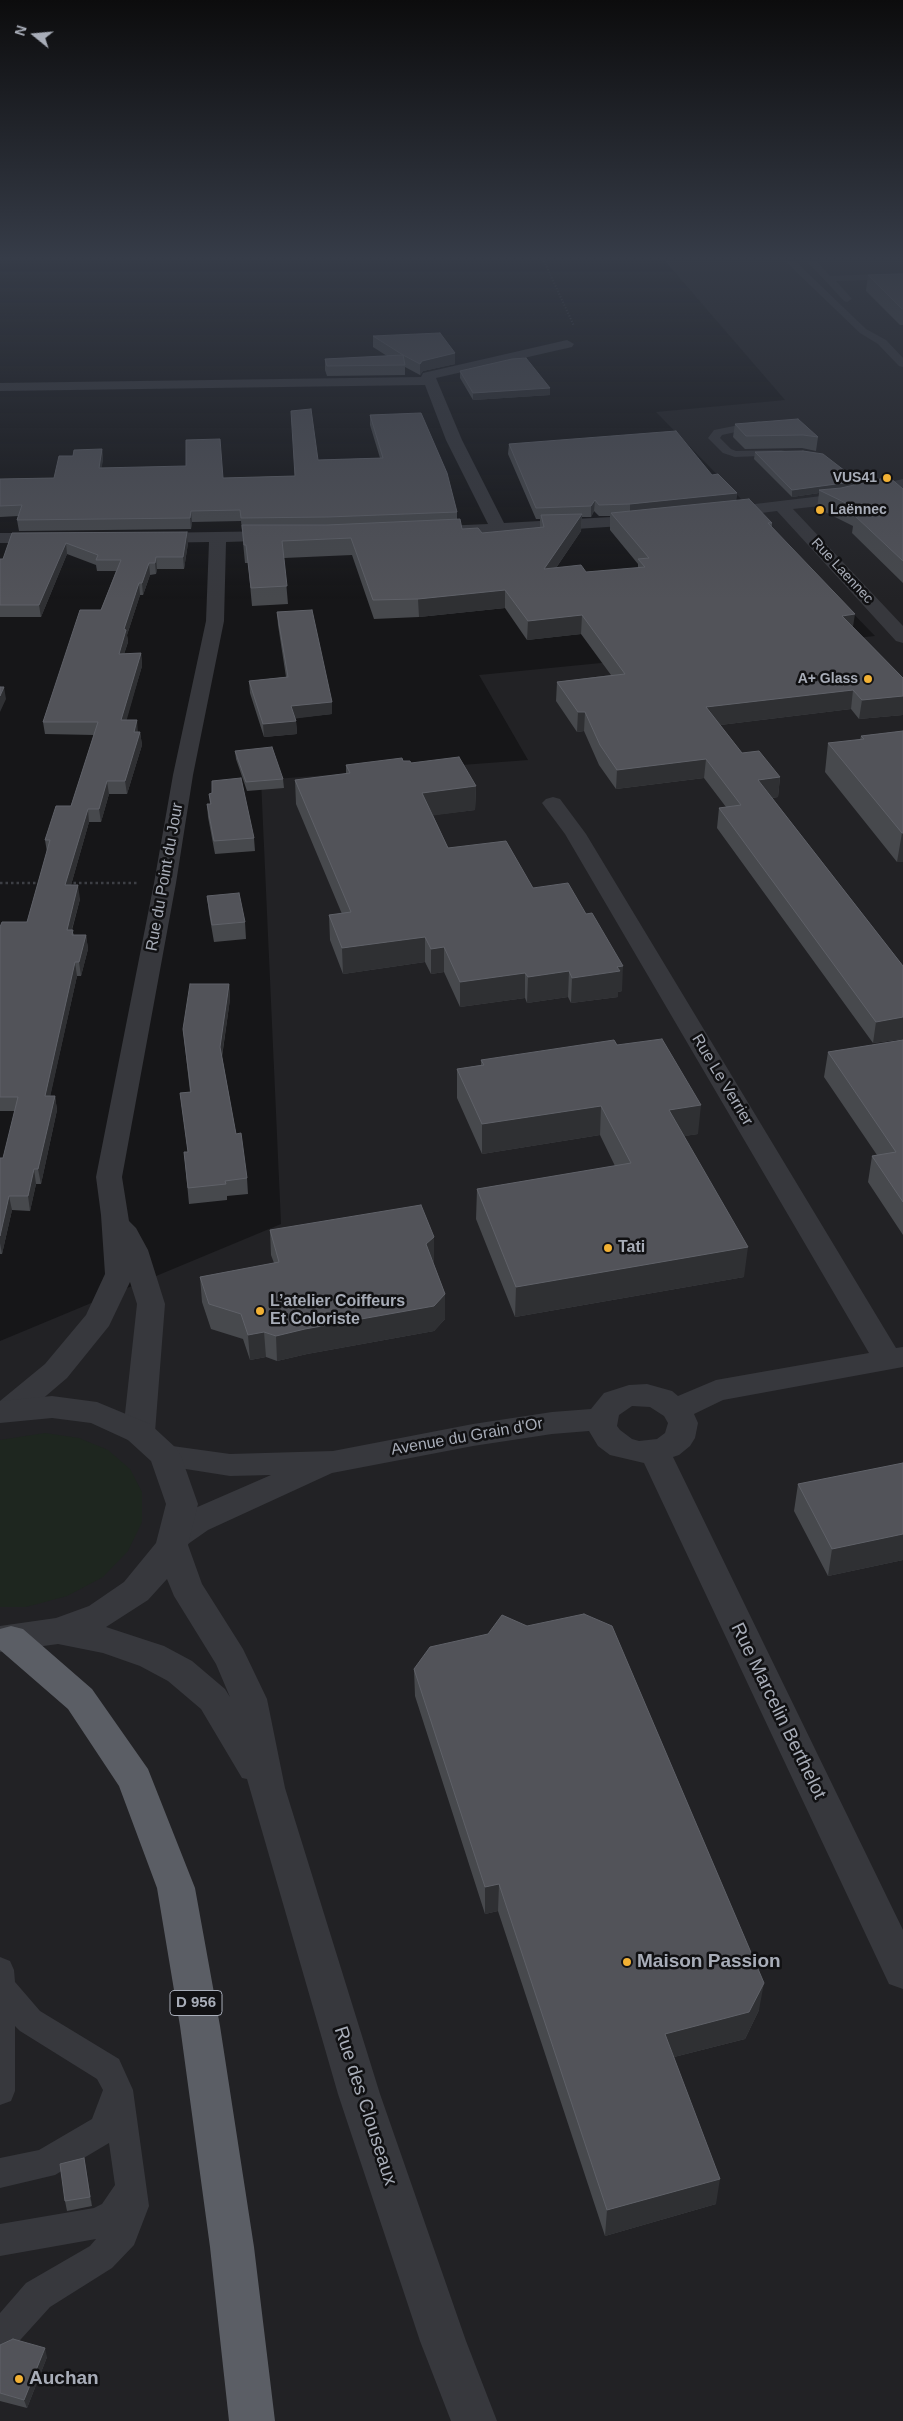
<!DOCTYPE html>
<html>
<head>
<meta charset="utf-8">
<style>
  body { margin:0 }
  #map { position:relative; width:903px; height:2421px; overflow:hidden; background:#161618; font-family:Arial,sans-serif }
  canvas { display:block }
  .north { position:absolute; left:10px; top:10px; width:50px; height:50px; -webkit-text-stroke:4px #111113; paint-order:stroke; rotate:287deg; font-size:14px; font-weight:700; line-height:20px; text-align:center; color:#a8adb8 }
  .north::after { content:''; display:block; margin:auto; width:18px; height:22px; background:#a8adb8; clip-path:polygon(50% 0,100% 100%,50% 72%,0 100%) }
</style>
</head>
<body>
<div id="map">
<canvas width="903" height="2421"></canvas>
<div class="north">N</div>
</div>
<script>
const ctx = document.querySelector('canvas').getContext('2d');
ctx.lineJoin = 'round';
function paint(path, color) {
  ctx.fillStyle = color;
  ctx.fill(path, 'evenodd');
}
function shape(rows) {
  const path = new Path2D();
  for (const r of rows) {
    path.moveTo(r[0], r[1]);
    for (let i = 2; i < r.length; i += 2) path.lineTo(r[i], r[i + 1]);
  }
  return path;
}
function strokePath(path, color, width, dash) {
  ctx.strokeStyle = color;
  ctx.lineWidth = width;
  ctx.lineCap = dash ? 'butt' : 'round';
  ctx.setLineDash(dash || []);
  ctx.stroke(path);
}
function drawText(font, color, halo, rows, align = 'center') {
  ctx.font = font + ' Arial,sans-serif';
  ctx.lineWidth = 5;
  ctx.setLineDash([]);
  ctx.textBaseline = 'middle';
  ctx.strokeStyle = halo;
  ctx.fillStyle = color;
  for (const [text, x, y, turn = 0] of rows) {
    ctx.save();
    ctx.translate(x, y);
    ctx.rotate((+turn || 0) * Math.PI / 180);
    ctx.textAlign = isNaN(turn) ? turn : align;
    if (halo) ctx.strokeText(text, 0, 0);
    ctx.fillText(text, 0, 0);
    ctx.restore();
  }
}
const built = shape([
  [665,261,903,261,903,2421,0,2421,0,1341,281,1224,261,780,528,760,479,675,875,636,656,412,785,400]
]);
const green = shape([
  [45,1433,79,1438,108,1450,130,1469,142,1492,142,1522,128,1551,103,1577,67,1596,26,1607,0,1607,0,1440]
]);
const pathFar1 = shape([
  [544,261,574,326]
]);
const path = shape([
  [0,883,42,883],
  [68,883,137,883]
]);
const service = shape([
  [785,261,795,261,866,329,886,340,903,358,903,367,899,366,878,344,860,333,785,261],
  [807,261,816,261,830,276,903,273,903,279,836,281,852,299,847,302,844,301,807,261],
  [759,421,764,424,763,426,722,435,720,438,731,449,736,451,781,450,785,451,785,455,735,457,723,453,708,438,714,430,759,421],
  [0,1957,10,1961,14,1970,15,1982,40,2011,119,2059,133,2090,149,2206,134,2245,112,2268,50,2307,12,2349,0,2354,0,2313,26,2283,90,2246,96,2239,0,2256,0,2224,94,2208,102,2204,115,2185,109,2143,55,2175,0,2188,0,2158,39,2150,92,2119,103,2090,97,2079,20,2031,15,2026,15,2091,11,2101,0,2105,0,1957]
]);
const minor = shape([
  [567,340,574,344,572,347,436,378,462,440,504,523,647,515,653,516,655,520,653,524,499,534,437,535,435,531,437,527,443,526,488,524,446,440,425,385,0,391,0,383,421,377,423,373,567,340],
  [903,479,903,489,838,504,793,509,903,626,903,643,896,641,777,511,722,518,716,516,714,513,716,510,722,508,838,494,903,479],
  [280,531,286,532,288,536,286,540,226,542,224,621,193,775,176,883,122,1177,129,1221,136,1228,148,1250,165,1304,155,1432,150,1440,139,1443,128,1440,123,1432,137,1304,130,1282,109,1326,67,1378,20,1418,9,1421,0,1418,0,1401,45,1364,86,1315,105,1274,101,1215,96,1177,154,883,173,775,206,621,209,542,150,543,144,542,142,538,144,534,150,533,280,531],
  [0,533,47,533,53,534,55,538,53,542,47,543,0,543,0,533],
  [553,797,560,799,586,834,896,1348,903,1347,903,1367,723,1400,694,1414,698,1423,695,1438,690,1446,679,1455,673,1457,903,1930,903,1989,889,1984,644,1463,610,1455,598,1446,589,1431,552,1434,473,1446,332,1473,208,1530,188,1544,176,1547,164,1544,160,1535,164,1526,186,1512,271,1475,230,1476,154,1464,149,1456,154,1448,165,1445,230,1454,333,1451,473,1424,552,1412,591,1409,604,1393,629,1385,647,1384,672,1391,678,1396,716,1380,869,1353,565,834,542,803,546,799,553,797],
  [632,1406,650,1407,664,1416,668,1423,665,1433,657,1439,639,1441,632,1439,620,1430,617,1426,619,1415,632,1406]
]);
const tertiary = shape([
  [52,1396,97,1402,150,1424,176,1448,181,1456,198,1504,188,1545,202,1584,243,1649,267,1699,285,1788,380,2094,466,2341,497,2421,451,2421,420,2341,338,2094,247,1779,242,1778,201,1709,168,1681,140,1666,103,1653,58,1644,0,1652,0,1626,56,1618,89,1606,124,1582,156,1543,166,1504,151,1461,128,1440,91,1423,52,1418,0,1423,0,1401,52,1396],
  [167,1579,174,1596,216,1664,230,1697,225,1689,192,1661,164,1646,106,1627,148,1600,167,1579]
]);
const trunk = shape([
  [11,1626,23,1629,92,1689,148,1769,195,1888,220,2026,254,2247,275,2421,229,2421,210,2247,180,2026,157,1888,119,1786,68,1709,0,1650,0,1629,11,1626]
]);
const wall = shape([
  [903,274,903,325,900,325,866,291,868,275],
  [373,336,455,353,455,364,423,371,420,375,405,367,405,375,327,376,325,370,325,359,387,356,373,347],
  [460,371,550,395,473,400,460,378],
  [370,415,457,512,457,519,462,529,482,533,540,528,540,519,536,519,508,454,509,444,712,475,737,493,736,500,772,523,772,527,853,627,903,678,903,715,859,719,851,709,720,725,742,753,780,777,778,797,772,798,903,966,903,1039,873,1043,717,828,719,808,726,807,704,778,616,789,599,765,584,731,577,732,556,701,557,682,611,675,581,634,527,640,505,608,419,617,374,619,352,555,284,558,288,604,252,606,248,563,245,563,241,521,192,522,191,529,19,531,17,520,18,516,0,517,0,479,54,478,73,456,102,449,103,460,101,468,223,478,295,476,318,460,380,458,370,425],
  [594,511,599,516,610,516,610,530,638,564,638,568,586,572,556,568,581,531,582,517,591,517],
  [735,424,818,437,816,451,802,448,745,449,733,437],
  [755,452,858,484,903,489,903,583,852,533,853,526,817,508,819,493,792,497,754,459],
  [187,532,188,543,184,569,157,569,156,574,150,575,143,595,140,595,127,635,128,642,124,654,141,653,142,666,126,720,138,732,140,732,142,745,127,794,109,794,101,822,89,822,71,885,80,899,72,930,74,935,86,935,88,949,81,976,77,976,50,1096,55,1096,57,1110,41,1184,36,1184,30,1211,12,1210,2,1254,0,1254,0,1158,3,1158,15,1111,0,1111,0,927,27,922,47,852,45,840,71,806,94,735,45,734,43,722,101,610,116,571,97,571,96,565,67,554,41,617,0,617,0,559,3,559,12,533],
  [277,612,332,714,295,718,296,721,297,734,264,737,250,693,249,681,286,677,278,625],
  [903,731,903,862,897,862,825,772,828,743,860,740,861,736],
  [235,751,283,779,284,788,247,791,236,759],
  [403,761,476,786,475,810,433,815,448,848,533,888,622,991,618,992,618,997,571,1003,568,997,527,1003,525,998,460,1007,444,972,431,974,425,962,343,974,330,940,329,915,342,914,296,804,295,780,346,774,346,765],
  [209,794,254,838,255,851,215,854,208,817,207,804,210,804],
  [207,896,245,922,246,939,214,942,209,913],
  [229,984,230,999,222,1057,236,1134,247,1178,248,1194,227,1196,227,1200,189,1204,184,1152,188,1152,180,1093,190,1092,183,1029],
  [903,1040,903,1235,868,1182,872,1156,877,1155,824,1077,828,1052],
  [617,1045,698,1134,684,1136,744,1277,515,1317,476,1219,477,1189,615,1166,600,1135,482,1154,457,1098,457,1069,481,1065,481,1060],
  [270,1230,434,1262,433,1262,445,1294,445,1319,434,1331,307,1354,277,1361,266,1357,250,1360,243,1339,211,1329,202,1302,200,1277,274,1263,271,1255],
  [903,1463,903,1560,828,1576,794,1511,798,1484],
  [414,1669,759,2010,745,2039,674,2057,716,2204,605,2236,498,1911,485,1914,415,1696],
  [84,2158,92,2206,67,2211,65,2201],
  [0,2345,47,2357,27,2408,0,2401]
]);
const shadedWall = shape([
  [455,353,455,364,423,371,420,375,420,364,422,361],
  [550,388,550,395,473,400,473,393],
  [102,449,103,460,100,478,99,468],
  [858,481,857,488,819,490,819,493,792,497,792,490],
  [737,493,736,503,630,515,630,504],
  [595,500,594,511,591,517,591,506],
  [191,511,192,522,191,529,190,518],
  [582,514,581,531,543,587,544,569],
  [187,532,188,543,184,569,183,557],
  [66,543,67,554,41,617,39,605],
  [156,557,157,569,156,574,155,563],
  [149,563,150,575,143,595,142,583],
  [139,583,140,595,127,635,128,642,120,666,119,654,124,629],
  [505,590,505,608,419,617,418,599],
  [855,614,852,633,842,616],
  [582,615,581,634,527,640,528,621],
  [141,653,142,666,123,733,121,720],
  [4,687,6,699,0,712,0,696],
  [853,690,851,709,704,727,706,707],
  [903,696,903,715,859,719,862,700],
  [332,702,332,714,292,719,291,706],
  [578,712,585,712,584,731,577,732],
  [137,720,138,733,134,732],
  [296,721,297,734,264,737,263,724],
  [140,732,142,745,127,794,125,781],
  [706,759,704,778,616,789,617,770],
  [780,777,778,797,756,800,758,780],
  [107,781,109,794,101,822,99,809],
  [476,786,475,810,422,817,422,793],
  [88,809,89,822,67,899,65,885],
  [902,833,903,833,903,862,897,862],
  [78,885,80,899,68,943,67,930],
  [86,935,88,949,81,976,79,962],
  [425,937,425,962,343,974,342,948],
  [444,947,444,972,431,974,431,949],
  [75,962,77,976,47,1111,45,1096],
  [623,966,622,991,618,992,618,997,571,1003,572,978],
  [569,971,568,997,527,1003,528,977],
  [525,973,525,998,460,1007,460,982],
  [229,984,230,999,221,1062,220,1047],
  [903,1017,903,1039,873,1043,876,1022],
  [55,1096,57,1110,41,1184,38,1169],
  [701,1105,698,1134,667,1139,669,1110],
  [601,1106,600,1135,482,1154,482,1124],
  [34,1169,36,1184,30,1211,28,1196],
  [9,1196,12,1210,2,1254,0,1243,0,1236],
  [434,1237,434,1262,426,1268,426,1244],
  [748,1247,744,1277,515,1317,516,1287],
  [445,1294,445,1319,434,1331,307,1354,277,1361,276,1336],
  [264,1332,266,1357,250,1360,248,1335],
  [903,1534,903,1560,828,1576,832,1549],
  [499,1884,498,1911,485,1914,485,1887],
  [764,1983,759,2010,745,2039,662,2060,665,2034],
  [84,2158,86,2167,92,2206,90,2197],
  [720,2179,716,2204,605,2236,607,2210],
  [45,2348,47,2357,27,2408,24,2400]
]);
const building = shape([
  [903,274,903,309,902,309,868,275,903,274],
  [440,333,455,353,422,361,420,364,403,355,405,365,327,366,325,359,403,355,373,336,440,333],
  [526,358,550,388,473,393,460,371,512,359,526,358],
  [311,409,318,460,383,458,370,415,421,413,447,473,457,512,328,517,241,518,240,510,191,511,190,518,17,520,22,505,0,506,0,479,54,478,59,456,73,456,74,450,102,449,99,468,186,466,186,440,220,439,223,478,295,476,291,411,311,409],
  [798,419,818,437,803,435,746,436,735,424,798,419],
  [676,431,712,475,718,474,737,493,630,504,599,505,595,500,591,506,536,508,509,444,676,431],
  [803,451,823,454,858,481,792,490,755,452,803,451],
  [889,477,903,489,903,561,854,515,860,510,819,490,841,488,889,477],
  [749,499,772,523,768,523,855,614,842,616,903,678,903,696,862,700,853,690,706,707,742,753,759,751,780,777,758,780,903,966,903,1017,876,1022,719,808,741,805,706,759,617,770,600,745,585,712,578,712,557,682,625,674,582,615,528,621,505,590,418,599,373,600,351,538,282,541,287,586,251,588,246,545,244,545,242,525,327,525,460,519,462,529,478,528,482,533,544,527,541,515,582,514,544,569,581,565,586,572,645,567,638,559,649,558,611,513,749,499],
  [187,532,183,557,156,557,155,563,149,563,142,583,139,583,124,629,126,630,119,654,141,653,121,720,137,720,134,732,140,732,125,781,107,781,99,809,88,809,65,885,78,885,67,930,73,930,72,935,86,935,79,962,75,962,45,1096,55,1096,38,1169,34,1169,28,1196,9,1196,0,1236,0,1158,3,1158,18,1097,0,1097,0,927,2,922,27,922,50,840,45,840,56,806,71,806,98,722,43,722,80,610,101,610,121,560,96,560,98,555,66,543,39,605,0,605,0,559,3,559,12,533,187,532],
  [312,610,332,702,291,706,296,721,263,724,249,681,288,677,277,612,312,610],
  [0,687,4,687,0,696,0,687],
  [903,731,903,833,902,833,828,743,864,739,861,736,903,731],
  [272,747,283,779,246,782,235,751,272,747],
  [459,757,476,786,422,793,448,848,506,841,533,888,568,883,586,914,592,913,623,966,617,967,620,971,572,978,569,971,528,977,525,973,460,982,444,947,431,949,425,937,342,948,329,915,351,912,295,780,350,773,346,765,402,758,403,761,410,761,411,763,459,757],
  [241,778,254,838,214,841,207,804,211,804,209,794,212,793,212,781,241,778],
  [239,893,245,922,212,925,207,896,239,893],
  [190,984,229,984,220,1047,236,1134,241,1133,247,1178,225,1181,226,1184,188,1188,184,1152,188,1152,180,1093,191,1092,183,1029,190,984],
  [662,1039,701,1105,669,1110,748,1247,516,1287,477,1189,631,1163,601,1106,482,1124,457,1069,484,1065,481,1060,614,1040,617,1045,662,1039],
  [903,1040,903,1202,872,1156,896,1152,828,1052,903,1040],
  [421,1205,434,1237,426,1244,445,1294,434,1306,305,1329,276,1336,264,1332,248,1335,241,1314,209,1304,200,1277,279,1262,270,1230,421,1205],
  [903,1463,903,1534,832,1549,798,1484,903,1463],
  [584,1614,612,1626,764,1983,749,2012,665,2034,720,2179,607,2210,499,1884,485,1887,414,1669,430,1647,488,1634,502,1615,527,1626,584,1614],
  [84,2158,90,2197,65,2201,60,2164,84,2158],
  [13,2339,45,2348,24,2400,0,2393,0,2345,13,2339]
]);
const markers = [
  [887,478,5,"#f2b134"],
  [820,510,5,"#f2b134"],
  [868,679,5,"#f2b134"],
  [608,1248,5,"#f2b134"],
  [260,1311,5,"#f2b134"],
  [627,1962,5,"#f2b134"],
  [19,2379,5,"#f2b134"]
];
const farPoinames = [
  ["VUS41",877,478],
  ["Laënnec",830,510,"left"],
  ["A+ Glass",858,679]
];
const farStreetnames = [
  ["Rue Laennec",842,571,47]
];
const shields = [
  [196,2003,52]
];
const shieldNames = [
  ["D 956",196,2003]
];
const streetNames = [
  ["Rue du Point du Jour",165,877,-80],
  ["Rue Le Verrier",722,1080,59],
  ["Avenue du Grain d'Or",467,1437,-10]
];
const poiNames = [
  ["Tati",618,1248],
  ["L’atelier Coiffeurs",270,1302],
  ["Et Coloriste",270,1320]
];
const nearStreetnames = [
  ["Rue Marcelin Berthelot",778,1711,64],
  ["Rue des Clouseaux",365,2106,72]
];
const nearPoinames = [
  ["Maison Passion",637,1962],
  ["Auchan",29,2379]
];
paint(built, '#222225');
paint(green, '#1e261f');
strokePath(pathFar1, '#3d3f44', 2, [1, 2]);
strokePath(path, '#3d3f44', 2.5, [2.5, 3]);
paint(service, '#37383d');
paint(minor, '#37383d');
paint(tertiary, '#37383d');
paint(trunk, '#5b5e65');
paint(wall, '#47494d');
paint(shadedWall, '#2f3033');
paint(building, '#525359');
strokePath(building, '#5f6168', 1);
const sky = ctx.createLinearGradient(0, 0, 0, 600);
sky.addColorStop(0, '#0c0c0d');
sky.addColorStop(0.43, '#363c48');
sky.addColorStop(1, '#363c4800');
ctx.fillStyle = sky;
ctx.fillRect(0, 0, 903, 600);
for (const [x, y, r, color] of markers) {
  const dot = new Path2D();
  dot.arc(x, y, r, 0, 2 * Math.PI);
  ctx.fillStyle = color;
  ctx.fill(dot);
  strokePath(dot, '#111113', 2);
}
drawText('bold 14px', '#a8adb8', '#111113', farPoinames, 'right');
drawText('14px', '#a8adb8', '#111113', farStreetnames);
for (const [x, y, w] of shields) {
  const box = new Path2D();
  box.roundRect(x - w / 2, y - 12.5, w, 25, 4);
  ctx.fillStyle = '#111113';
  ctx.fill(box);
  strokePath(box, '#a8adb8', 1);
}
drawText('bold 15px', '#a8adb8', null, shieldNames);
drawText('16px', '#a8adb8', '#111113', streetNames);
drawText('bold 16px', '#a8adb8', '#111113', poiNames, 'left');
drawText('19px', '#a8adb8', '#111113', nearStreetnames);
drawText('bold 19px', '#a8adb8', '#111113', nearPoinames, 'left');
</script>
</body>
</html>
